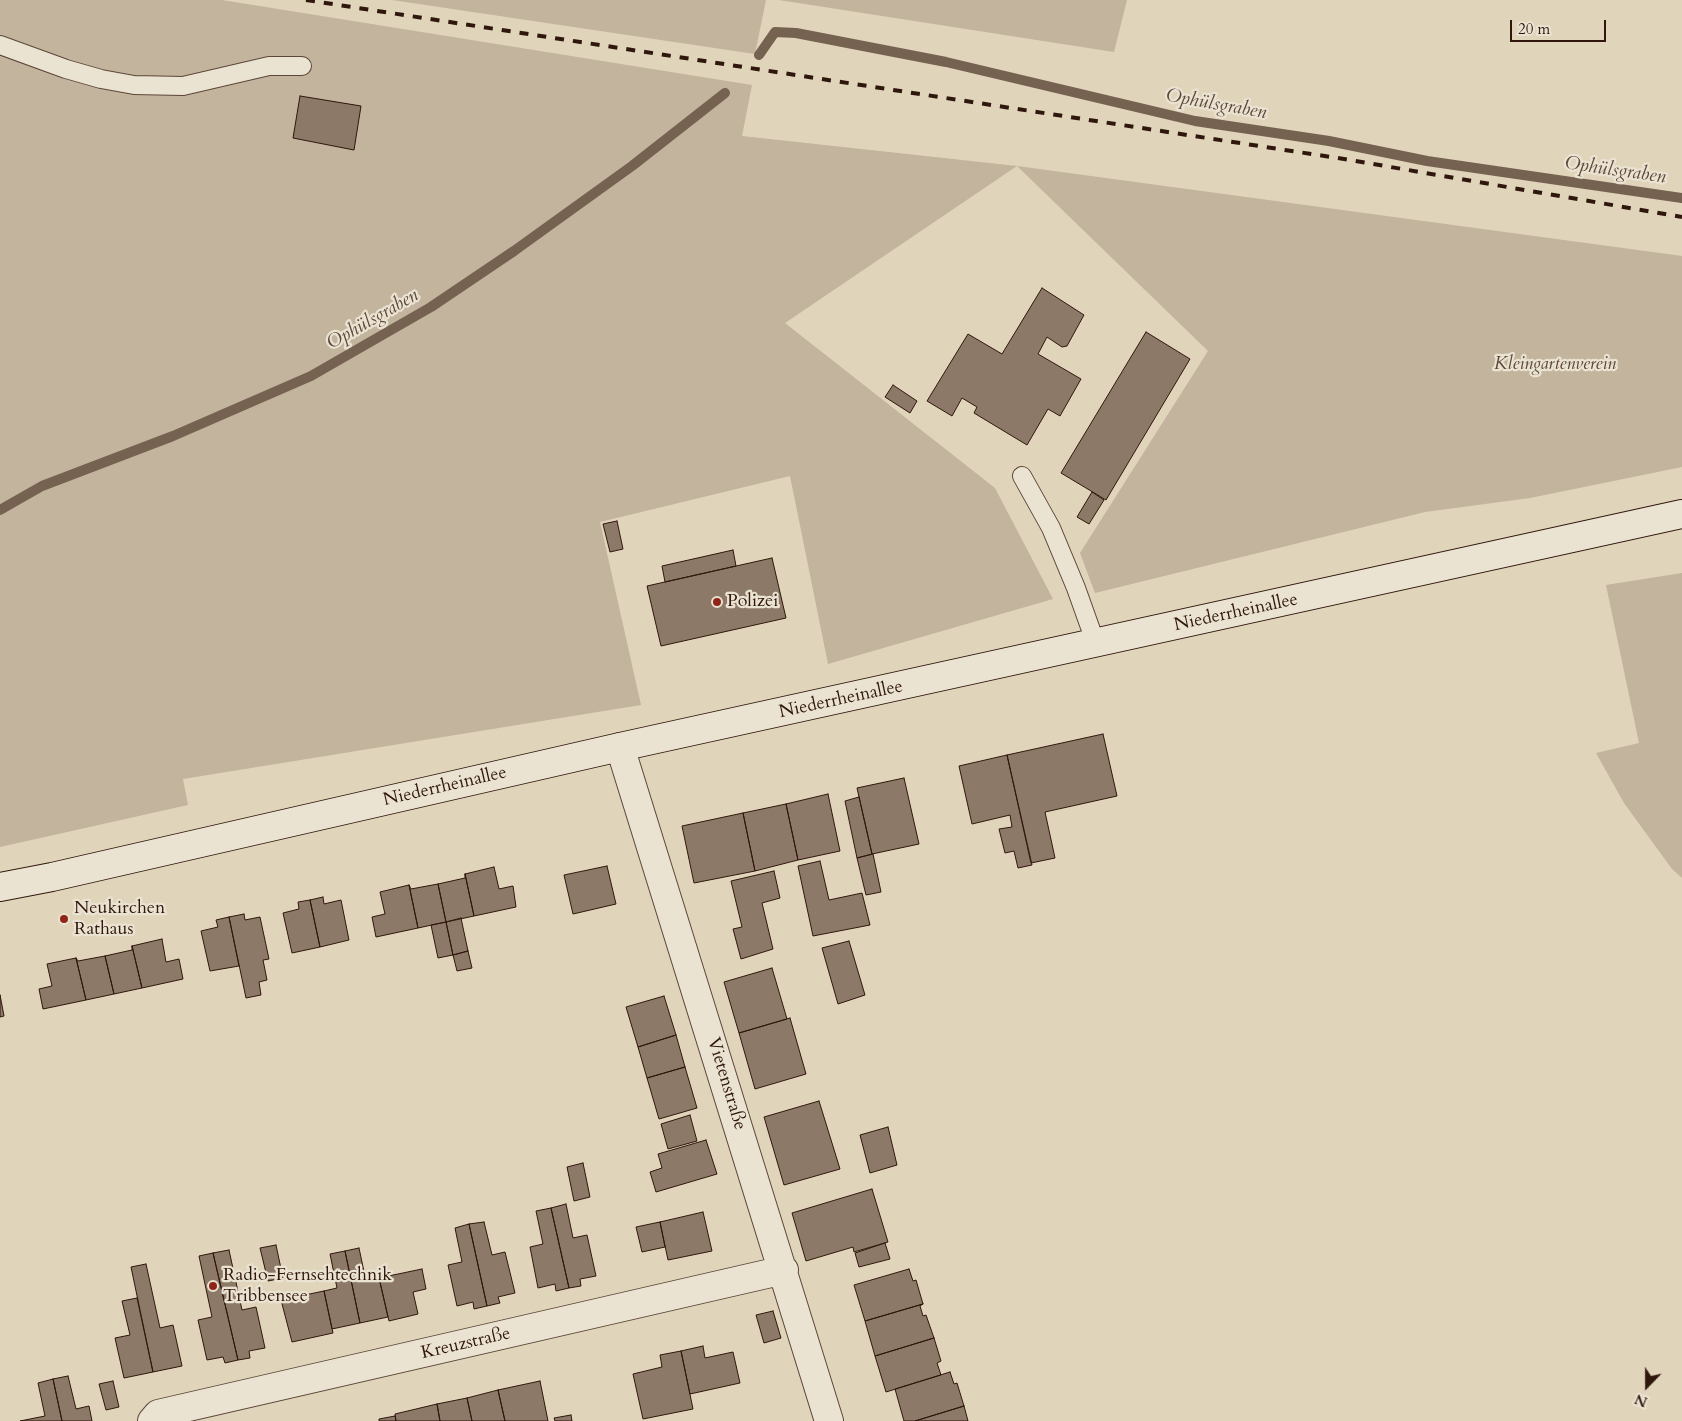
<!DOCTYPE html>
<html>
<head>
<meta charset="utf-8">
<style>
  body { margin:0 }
  #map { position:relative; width:1682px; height:1421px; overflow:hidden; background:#e0d4ba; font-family:Cardo,serif }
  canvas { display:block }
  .north { position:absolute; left:1622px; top:1361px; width:50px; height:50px; -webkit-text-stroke:4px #ebe3d2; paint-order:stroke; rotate:202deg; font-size:14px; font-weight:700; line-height:20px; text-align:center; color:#30170d }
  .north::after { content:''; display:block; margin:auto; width:18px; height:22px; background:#30170d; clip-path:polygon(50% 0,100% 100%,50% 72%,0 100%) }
  .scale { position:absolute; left:1510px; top:20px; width:96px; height:22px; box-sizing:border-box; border:2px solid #30170d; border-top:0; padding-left:6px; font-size:15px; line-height:18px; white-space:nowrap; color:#30170d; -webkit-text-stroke:4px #ebe3d2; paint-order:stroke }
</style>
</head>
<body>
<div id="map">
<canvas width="1682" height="1421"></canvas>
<div class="north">N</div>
<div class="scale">20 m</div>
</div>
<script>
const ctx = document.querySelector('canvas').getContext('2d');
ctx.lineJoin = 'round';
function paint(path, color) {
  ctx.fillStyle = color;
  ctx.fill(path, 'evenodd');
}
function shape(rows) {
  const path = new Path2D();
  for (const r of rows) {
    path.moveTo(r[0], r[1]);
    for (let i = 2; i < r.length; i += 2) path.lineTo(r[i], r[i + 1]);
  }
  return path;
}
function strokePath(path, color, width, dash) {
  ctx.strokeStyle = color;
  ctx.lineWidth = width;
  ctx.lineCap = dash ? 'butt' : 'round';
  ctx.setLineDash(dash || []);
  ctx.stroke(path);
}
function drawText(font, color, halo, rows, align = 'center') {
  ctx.font = font + ' Cardo,serif';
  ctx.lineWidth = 4.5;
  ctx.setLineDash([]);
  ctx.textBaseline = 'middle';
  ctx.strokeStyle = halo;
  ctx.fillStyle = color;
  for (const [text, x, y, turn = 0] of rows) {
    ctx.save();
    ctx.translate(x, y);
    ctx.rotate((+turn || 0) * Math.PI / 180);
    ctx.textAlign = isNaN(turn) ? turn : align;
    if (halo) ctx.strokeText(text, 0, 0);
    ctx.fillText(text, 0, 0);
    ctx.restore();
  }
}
const green = shape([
  [0,0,222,0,752,85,742,136,1017,166,1682,256,1682,467,1530,498,1425,512,1095,593,1080,553,1208,351,1017,166,785,323,995,488,1053,599,828,664,790,476,600,522,641,705,183,779,188,805,0,847],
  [392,0,766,0,755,54],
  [779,0,1127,0,1114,52],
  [1682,573,1682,878,1672,869,1624,803,1596,753,1639,743,1606,585]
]);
const stream = shape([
  [759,55,775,32,796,33,946,62,1195,121,1329,141,1427,161,1682,198],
  [0,510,42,486,173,436,311,376,431,307,514,251,632,166,725,93]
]);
const building = shape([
  [300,96,361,106,354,150,293,138,300,96],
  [1042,288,1084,315,1067,346,1062,347,1047,337,1038,354,1081,379,1060,416,1048,409,1027,445,974,413,977,407,962,398,952,416,927,401,968,334,1002,354,1042,288],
  [1146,332,1190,359,1106,500,1061,473,1146,332],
  [893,385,917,401,910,413,885,397,893,385],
  [1092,492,1104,500,1089,524,1077,517,1092,492],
  [617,521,623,549,610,552,603,524,617,521],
  [733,550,736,566,665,582,662,566,733,550],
  [772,558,786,618,661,646,647,586,772,558],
  [1103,734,1117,796,1045,812,1055,858,1031,863,1007,755,1103,734],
  [1007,755,1032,865,1018,868,1014,851,1005,853,999,829,1012,827,1010,815,972,824,959,766,1007,755],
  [904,778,919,844,872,854,857,788,904,778],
  [828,794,840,851,798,860,786,804,828,794],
  [859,797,872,854,857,858,845,801,859,797],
  [786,804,798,860,755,871,743,813,786,804],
  [743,813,755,871,694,883,682,826,743,813],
  [873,854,881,892,866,895,857,858,873,854],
  [820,861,829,900,862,893,870,925,813,936,798,866,820,861],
  [607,866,616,904,573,914,564,875,607,866],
  [494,867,499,889,513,886,516,907,474,916,465,874,494,867],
  [774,871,780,898,762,903,773,949,741,959,733,929,742,927,731,881,774,871],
  [465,874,474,916,446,922,438,884,465,878,465,874],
  [438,884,446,922,418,928,409,885,411,889,438,884],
  [409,885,418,928,376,937,372,917,385,914,380,892,409,885],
  [323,897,324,904,341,900,349,940,320,947,310,900,323,897],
  [310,900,320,947,292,953,283,913,299,909,298,902,310,900],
  [244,914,245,920,260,917,269,959,263,960,267,980,259,982,261,995,246,998,229,917,244,914],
  [229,917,239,966,210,971,201,931,218,927,216,920,229,917],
  [461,918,468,951,453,955,446,922,461,918],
  [446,922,453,955,438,958,431,925,446,922],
  [162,939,166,962,179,959,183,979,142,988,132,946,162,939],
  [849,941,865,995,838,1004,822,948,849,941],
  [132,946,142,988,114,994,105,956,132,950,132,946],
  [468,951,472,968,457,971,453,955,468,951],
  [105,956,114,994,86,1000,76,958,78,961,105,956],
  [76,958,86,1000,43,1009,39,989,52,986,47,964,76,958],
  [772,968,787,1019,739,1033,724,982,772,968],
  [0,995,4,1016,0,1017,0,995],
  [664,996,676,1035,638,1047,626,1007,664,996],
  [790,1018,806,1074,755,1089,739,1033,790,1018],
  [676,1035,685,1067,647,1078,638,1047,676,1035],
  [685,1067,697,1108,659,1119,647,1078,685,1067],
  [819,1101,840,1169,784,1185,764,1117,819,1101],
  [690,1115,697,1141,668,1149,661,1124,690,1115],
  [888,1127,897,1165,870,1173,860,1135,888,1127],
  [706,1140,717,1174,656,1192,650,1172,662,1168,658,1154,706,1140],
  [583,1163,590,1197,574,1201,567,1167,583,1163],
  [872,1189,888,1242,854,1252,853,1247,806,1261,792,1213,872,1189],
  [566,1204,573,1238,587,1235,596,1276,580,1279,581,1286,569,1288,551,1208,566,1204],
  [551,1208,569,1288,556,1291,555,1284,538,1288,530,1247,543,1244,536,1211,551,1208],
  [703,1212,712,1251,668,1260,660,1222,703,1212],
  [484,1222,492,1255,505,1252,515,1293,498,1297,500,1303,487,1306,469,1224,484,1222],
  [660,1222,665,1247,642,1252,636,1227,660,1222],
  [469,1224,487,1306,474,1309,473,1302,457,1306,448,1265,462,1262,455,1228,469,1224],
  [885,1243,890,1259,859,1267,855,1253,885,1243],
  [276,1245,283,1278,268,1281,260,1248,276,1245],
  [359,1248,366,1281,379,1278,388,1317,360,1323,345,1251,359,1248],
  [229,1250,242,1310,256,1307,265,1348,249,1351,250,1358,238,1360,213,1253,229,1250],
  [345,1251,360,1323,332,1329,324,1291,337,1288,330,1254,345,1251],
  [213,1253,238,1360,225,1363,223,1357,207,1360,198,1320,212,1317,199,1256,213,1253],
  [146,1264,160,1328,173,1325,182,1366,153,1372,131,1267,146,1264],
  [422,1269,426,1289,413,1292,418,1314,389,1321,379,1278,422,1269],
  [909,1269,913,1281,916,1280,923,1304,865,1321,854,1285,909,1269],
  [324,1291,333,1333,292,1342,281,1300,324,1291],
  [137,1298,153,1372,124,1378,115,1338,130,1335,122,1301,137,1298],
  [923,1304,920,1306,923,1316,926,1315,934,1338,875,1356,865,1321,923,1304],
  [773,1311,781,1338,764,1343,756,1315,773,1311],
  [934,1338,941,1361,937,1363,941,1375,886,1392,875,1356,934,1338],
  [703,1346,705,1358,733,1352,740,1383,690,1394,681,1351,703,1346],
  [681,1351,693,1409,643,1419,633,1374,662,1367,660,1355,681,1351],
  [950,1372,954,1384,957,1383,964,1406,915,1421,904,1421,895,1389,950,1372],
  [68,1376,76,1409,89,1406,92,1421,62,1421,53,1379,68,1376],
  [53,1379,62,1421,20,1421,45,1416,38,1383,53,1379],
  [113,1381,119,1407,106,1410,99,1384,113,1381],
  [540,1381,548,1421,505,1421,498,1390,540,1381],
  [498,1390,505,1421,472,1421,467,1398,498,1390],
  [467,1398,472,1421,440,1421,437,1404,467,1398],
  [437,1404,440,1421,396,1421,395,1414,437,1404],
  [964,1406,968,1421,915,1421,964,1406],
  [571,1415,572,1421,555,1421,554,1418,571,1415],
  [395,1416,396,1421,379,1421,379,1419,395,1416]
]);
const lane = shape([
  [0,45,66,69,101,79,134,85,183,86,269,66,302,66],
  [1022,476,1051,528,1076,588,1096,644]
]);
const street = shape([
  [620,747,829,1421],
  [152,1421,158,1414,784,1270]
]);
const secondary = shape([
  [0,887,52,877,620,747,1682,514]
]);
const rail = shape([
  [306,0,1344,159,1682,217]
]);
const markers = [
  [717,602,5,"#8f2418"],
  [64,919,5,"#8f2418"],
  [213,1286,5,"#8f2418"]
];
const parkNames = [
  ["Kleingartenverein",1555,365]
];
const poiNames = [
  ["Polizei",727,602],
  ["Neukirchen",74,909],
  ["Rathaus",74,930],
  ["Radio-Fernsehtechnik",223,1276],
  ["Tribbensee",223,1297]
];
const streetNames = [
  ["Niederrheinallee",1236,613,-12],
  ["Niederrheinallee",841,700,-12],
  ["Niederrheinallee",445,787,-13],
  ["Vietenstraße",726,1084,73],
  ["Kreuzstraße",466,1344,-13]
];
const waterNames = [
  ["Ophülsgraben",1216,105,10],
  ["Ophülsgraben",1615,171,8],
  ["Ophülsgraben",373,320,-30]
];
paint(green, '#c2b49d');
strokePath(stream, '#766251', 10);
paint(building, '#8c7967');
strokePath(building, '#30170d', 1);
strokePath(lane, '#5c4638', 20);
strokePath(street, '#5c4638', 30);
strokePath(secondary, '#30170d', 30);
strokePath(lane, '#ebe3d2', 18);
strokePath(street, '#ebe3d2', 28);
strokePath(secondary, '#ebe3d2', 28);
strokePath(rail, '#30170d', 4, [9, 9]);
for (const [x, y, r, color] of markers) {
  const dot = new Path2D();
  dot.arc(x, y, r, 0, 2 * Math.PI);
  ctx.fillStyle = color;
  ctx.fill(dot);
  strokePath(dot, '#ebe3d2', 2);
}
drawText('italic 18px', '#5c4638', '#ebe3d2', parkNames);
drawText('18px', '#30170d', '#ebe3d2', poiNames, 'left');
drawText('18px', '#30170d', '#ebe3d2', streetNames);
drawText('italic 19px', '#5e493b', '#ebe3d2', waterNames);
</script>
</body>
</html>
